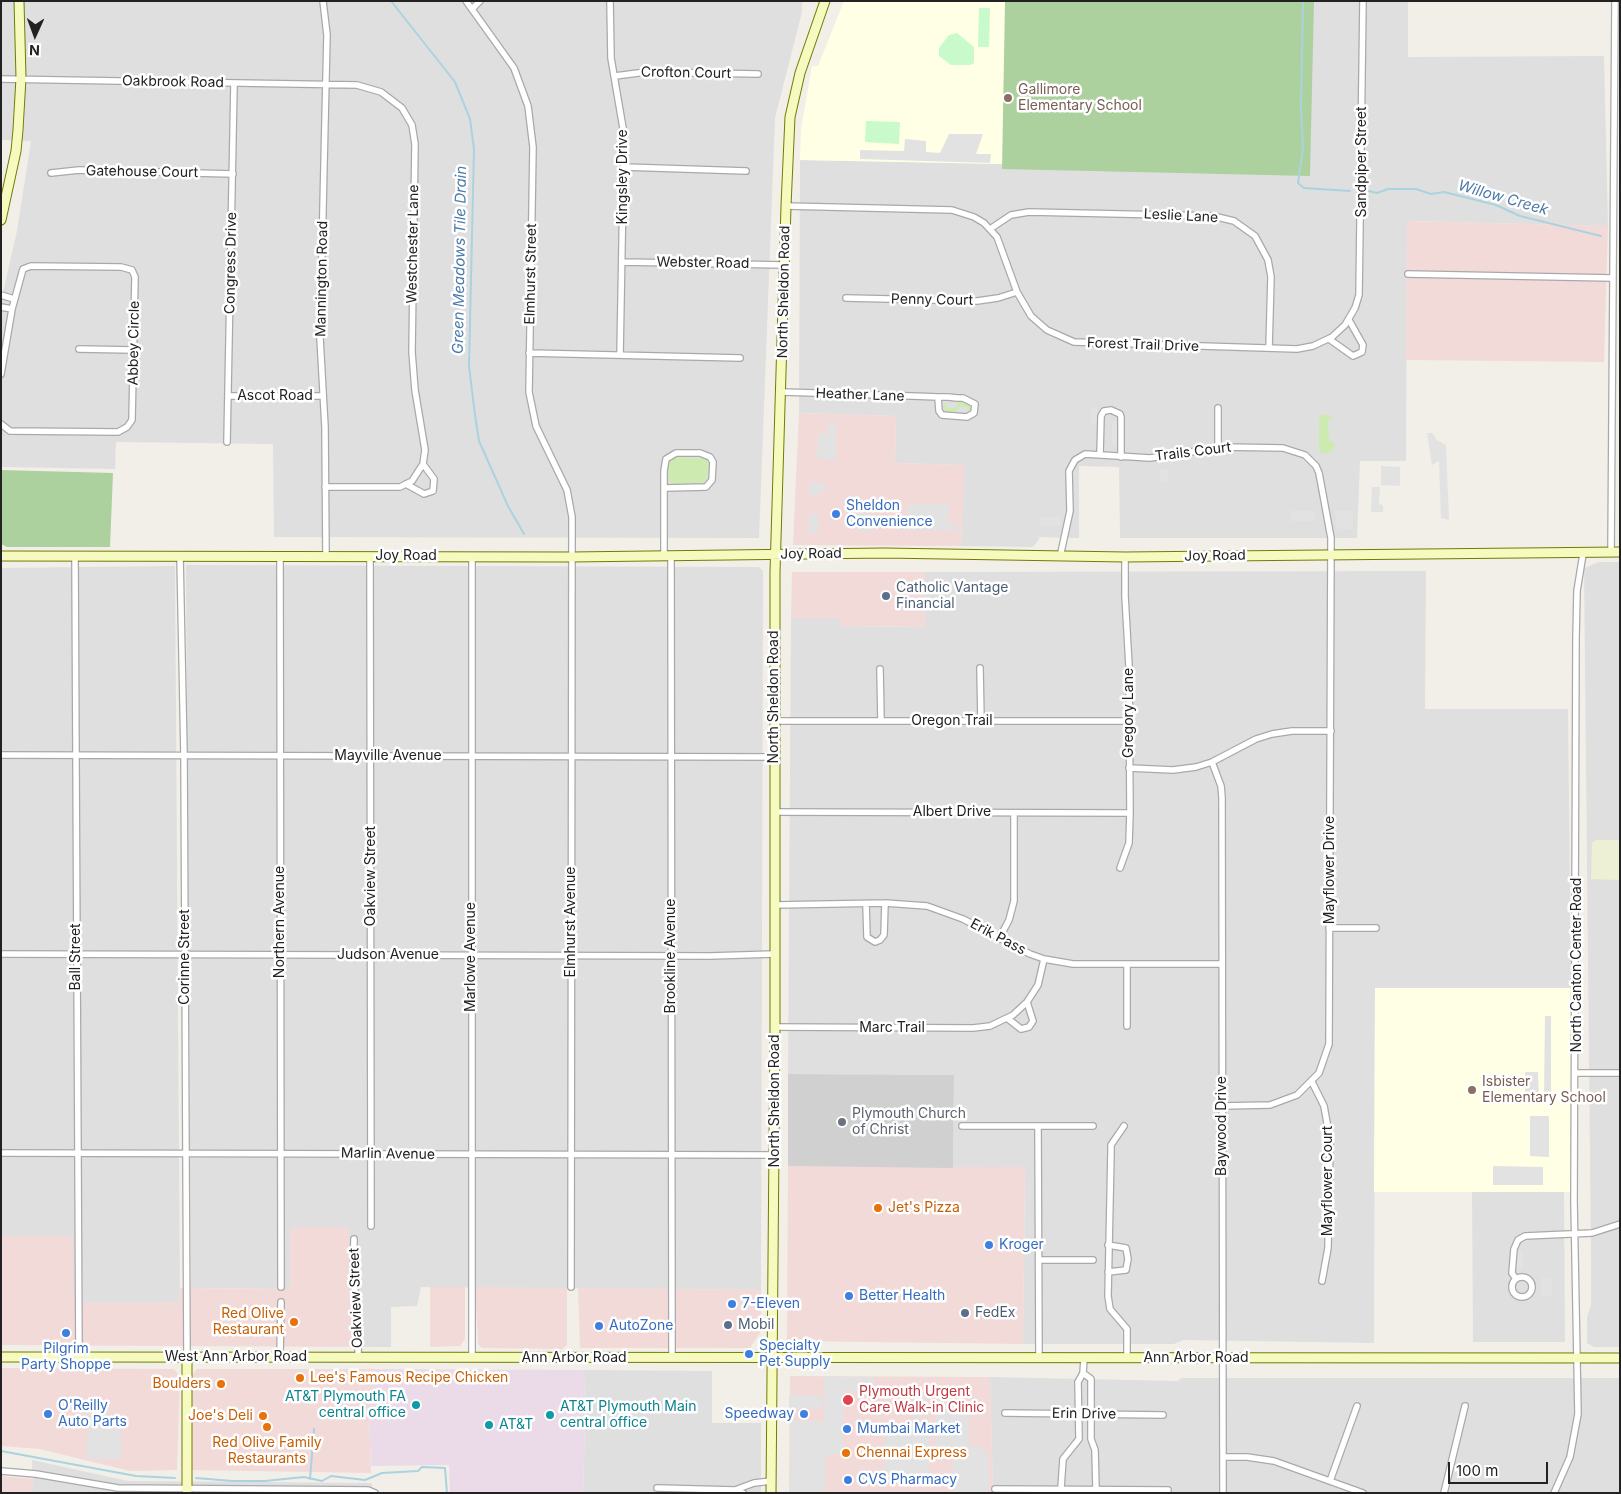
<!DOCTYPE html>
<html>
<head>
<meta charset="utf-8">
<style>
  body { margin:0 }
  #map { position:relative; width:1621px; height:1494px; overflow:hidden; background:#f2efe9; font-family:Inter,sans-serif }
  canvas { display:block }
  .frame { position:absolute; inset:0; border:2px solid #222; pointer-events:none }
  .north { position:absolute; left:10px; top:10px; width:50px; height:50px; -webkit-text-stroke:4px #fff; paint-order:stroke; rotate:182deg; font-size:14px; font-weight:700; line-height:20px; text-align:center; color:#222 }
  .north::after { content:''; display:block; margin:auto; width:18px; height:22px; background:#222; clip-path:polygon(50% 0,100% 100%,50% 72%,0 100%) }
  .scale { position:absolute; left:1448px; top:1462px; width:100px; height:22px; box-sizing:border-box; border:2px solid #222; border-top:0; padding-left:6px; font-size:15px; line-height:18px; white-space:nowrap; color:#222; -webkit-text-stroke:4px #fff; paint-order:stroke }
</style>
</head>
<body>
<div id="map">
<canvas width="1621" height="1494"></canvas>
<div class="frame"></div>
<div class="north">N</div>
<div class="scale">100 m</div>
</div>
<script>
const ctx = document.querySelector('canvas').getContext('2d');
ctx.lineJoin = 'round';
function paint(path, color) {
  ctx.fillStyle = color;
  ctx.fill(path, 'evenodd');
}
function shape(rows) {
  const path = new Path2D();
  for (const r of rows) {
    if (r.length === 3) {
      path.moveTo(r[0] + r[2], r[1]);
      path.arc(r[0], r[1], r[2], 0, 2 * Math.PI);
      continue;
    }
    path.moveTo(r[0], r[1]);
    for (let i = 2; i < r.length; i += 2) path.lineTo(r[i], r[i + 1]);
  }
  return path;
}
function strokePath(path, color, width, dash) {
  ctx.strokeStyle = color;
  ctx.lineWidth = width;
  ctx.lineCap = dash ? 'butt' : 'round';
  ctx.setLineDash(dash || []);
  ctx.stroke(path);
}
function drawText(font, color, halo, rows, align = 'center') {
  ctx.font = font + ' Inter,sans-serif';
  ctx.lineWidth = 5;
  ctx.setLineDash([]);
  ctx.textBaseline = 'middle';
  ctx.strokeStyle = halo;
  ctx.fillStyle = color;
  for (const [text, x, y, turn = 0] of rows) {
    ctx.save();
    ctx.translate(x, y);
    ctx.rotate((+turn || 0) * Math.PI / 180);
    ctx.textAlign = isNaN(turn) ? turn : align;
    if (halo) ctx.strokeText(text, 0, 0);
    ctx.fillText(text, 0, 0);
    ctx.restore();
  }
}
const residential = shape([
  [1,1,802,1,802,12,775,118,759,538,274,537,273,444,116,442,115,469,1,467,1,301,17,231,31,141,1,140],
  [1210,1,1408,1,1408,57,1604,56,1608,226,1407,221,1406,461,1360,461,1357,538,1120,538,1119,467,1079,466,1079,538,1037,537,1040,538,1033,547,961,546,964,465,895,463,896,416,799,413,800,160,1208,168],
  [1599,562,1620,562,1620,1347,1594,1347,1587,1343,1587,1317,1591,1305,1591,1257,1584,568],
  [186,565,759,567,763,571,761,1290,421,1287,417,1306,391,1307,391,1347,354,1347,354,1316,349,1297,349,1227,290,1227,290,1289,191,1288],
  [175,566,180,1302,82,1303,73,1289,73,1236,1,1236,1,568],
  [1426,571,1425,709,1568,709,1571,988,1375,989,1374,1343,1183,1340,1174,1344,1023,1344,1025,1168,953,1168,954,1075,788,1074,791,618,841,618,840,626,925,627,925,572],
  [1472,1192,1564,1192,1565,1342,1473,1342],
  [584,1370,712,1371,712,1423,761,1423,761,1493,583,1493,585,1423],
  [990,1377,1177,1381,1182,1378,1620,1378,1620,1493,993,1493],
  [32,1460,128,1481,372,1483,372,1493,33,1493]
]);
const commercial = shape([
  [1407,221,1608,226,1604,362,1406,360],
  [799,413,896,416,895,463,965,465,961,546,793,545],
  [792,572,925,572,925,627,840,626,840,618,791,618],
  [788,1166,1025,1167,1023,1344,787,1341],
  [290,1227,349,1227,349,1297,354,1316,354,1347,1,1345,1,1236,73,1236,73,1289,83,1289,83,1303,179,1302,180,1288,290,1289],
  [430,1287,465,1287,465,1339,460,1346,430,1347],
  [475,1287,567,1288,567,1345,562,1349,482,1348,478,1344],
  [578,1288,761,1290,761,1331,750,1348,580,1348],
  [1,1368,174,1369,180,1377,177,1470,130,1471,39,1449,1,1446],
  [197,1369,373,1369,374,1400,369,1413,371,1473,191,1470,190,1378],
  [790,1376,990,1377,993,1493,789,1493],
  [1,1476,33,1479,33,1493,1,1493]
]);
const industrial = shape([
  [373,1369,584,1370,585,1423,583,1493,450,1493,449,1465,371,1466,369,1413,374,1400]
]);
const education = shape([
  [844,1,1210,1,1208,168,800,160,801,129,812,66,818,66],
  [1375,988,1571,988,1570,1192,1374,1192]
]);
const religious = shape([
  [788,1074,954,1075,953,1168,788,1166]
]);
const farmland = shape([
  [1596,840,1620,840,1620,880,1591,879,1592,842]
]);
const grass = shape([
  [946,402,947,408,956,408,957,402,959,402,968,403,972,407,971,411,968,413,967,407,958,407,957,413,945,412,943,407],
  [1321,415,1329,415,1333,418,1328,420,1329,441,1334,442,1335,445,1332,451,1322,454,1319,451,1319,419],
  [676,457,706,459,709,465,706,482,676,485,671,483,668,478,668,466,670,461]
]);
const forest = shape([
  [1005,1,1314,1,1310,176,1002,169],
  [1,470,113,473,110,547,7,547,1,544]
]);
const park = shape([
  [979,8,990,8,989,47,978,47],
  [957,33,974,47,974,63,970,65,951,65,939,56,939,48,949,35],
  [866,121,900,122,899,144,865,142]
]);
const parking = shape([
  [949,134,983,134,976,154,991,154,990,163,860,159,860,150,904,151,905,139,926,141,926,152,940,153],
  [1091,407,1097,407,1097,425,1091,425],
  [1112,421,1118,421,1118,445,1112,445],
  [828,422,836,422,836,461,817,458,818,434,828,434],
  [1427,433,1432,433,1437,440,1446,445,1449,520,1441,518,1439,461,1432,465],
  [1381,466,1400,467,1400,486,1381,485],
  [1160,469,1168,469,1168,482,1160,482],
  [809,483,825,483,825,492,819,492,819,497,809,497],
  [1372,487,1380,487,1379,504,1383,505,1383,512,1371,512],
  [908,504,949,504,948,524,958,525,958,531,899,530,899,524,907,523],
  [1290,511,1314,511,1315,521,1290,521],
  [1335,511,1353,511,1353,529,1337,529],
  [855,513,875,514,874,531,854,530],
  [809,514,818,514,818,533,809,533],
  [1040,517,1061,517,1061,526,1040,526],
  [1545,1016,1551,1016,1551,1095,1544,1095],
  [1525,1072,1538,1072,1539,1095,1525,1095],
  [1530,1116,1549,1116,1549,1157,1530,1156],
  [1493,1166,1543,1167,1543,1185,1493,1185],
  [1517,1251,1523,1251,1523,1269,1517,1269],
  [1541,1278,1552,1278,1552,1296,1541,1296],
  [824,1377,874,1377,874,1391,843,1391,843,1453,825,1456,825,1493,790,1493,791,1421,824,1421],
  [936,1386,948,1386,948,1405,968,1405,969,1445,981,1446,982,1451,988,1451,989,1493,953,1493,953,1457,936,1457],
  [911,1390,925,1390,925,1418,912,1418],
  [789,1395,822,1396,822,1409,789,1408],
  [87,1406,108,1406,108,1423,121,1423,121,1459,87,1459],
  [885,1423,929,1424,929,1480,884,1480]
]);
const stream = shape([
  [391,1,455,82,470,119,474,149,469,366,475,415,479,441,508,506,524,534],
  [1303,1,1301,107,1303,148,1298,183,1304,188,1350,191],
  [1369,191,1377,193,1388,189,1416,189,1431,194,1444,192,1496,205,1520,216,1601,236],
  [1,1451,136,1476,175,1478],
  [196,1478,232,1481,265,1481,304,1477,322,1481,331,1476,365,1480,382,1473,418,1471,422,1467,445,1468,447,1493],
  [310,1479,314,1429]
]);
const street = shape([
  [323,1,327,35,320,338,325,427,326,556],
  [466,1,514,68,528,106,533,147,529,392,536,426,567,490,572,517,571,1287],
  [610,1,611,58,624,134,620,355],
  [472,9,480,1],
  [615,76,646,72,758,74],
  [1,79,357,85,381,92,402,108,412,125,415,144,412,352,415,390,425,450,423,464,412,481,400,487,325,487],
  [624,167,746,171],
  [51,173,79,170,233,174],
  [786,206,952,210,974,217,984,223,997,237,1017,292,1031,316,1047,330,1074,342,1297,349,1313,346,1332,337,1345,325,1355,308,1359,295,1363,1],
  [990,229,1011,215,1029,212,1213,216,1234,221,1255,236,1268,260,1271,277,1269,348],
  [622,262,784,265],
  [1408,274,1612,278],
  [1,295,14,299],
  [846,298,977,301,998,298,1017,292],
  [1,307,12,309],
  [1329,339,1353,356,1362,352,1363,345,1349,320],
  [79,349,133,350],
  [529,353,740,358],
  [1,374,12,309,23,269,31,266,121,267,132,270,135,277,132,420,127,427,118,432,10,431,1,424],
  [782,392,912,396,938,397,948,397,957,398,963,398,975,404,974,413,967,417,942,415,939,411,938,397],
  [228,396,323,396],
  [227,442,234,84],
  [1218,447,1218,408],
  [1100,454,1101,416,1104,411,1111,410,1120,414,1121,417,1121,457],
  [406,484,424,494,433,491,434,479,423,464],
  [1611,552,1615,1],
  [664,555,664,471,666,459,676,453,700,453,710,457,713,462,712,480,706,487,665,488],
  [671,555,672,1358],
  [180,556,184,755,187,1357],
  [280,556,281,1287],
  [370,556,371,1226],
  [75,557,79,1357],
  [1060,557,1070,511,1069,471,1075,460,1085,454,1150,458,1224,447,1283,448,1305,455,1316,466,1319,473,1331,538,1329,1044,1319,1073,1297,1095,1270,1105,1222,1106],
  [980,668,981,721],
  [880,669,881,721],
  [774,721,1129,721],
  [1,755,774,757],
  [1212,762,1221,786,1222,797,1223,1493],
  [1129,768,1173,770,1196,767,1212,762,1256,739,1272,734,1292,731,1331,731],
  [774,812,1130,813],
  [1120,868,1129,843,1130,813,1129,666,1125,596,1125,557],
  [866,904,867,937,875,942,880,940,884,935,885,903],
  [775,905,885,903,927,906,963,919,1030,954,1044,959,1073,964,1222,964],
  [1329,928,1376,928],
  [999,939,1009,920,1014,901,1014,813],
  [1,954,710,956,774,954],
  [1007,1018,1021,1029,1029,1027,1033,1021,1027,1002],
  [1127,1026,1127,965],
  [775,1027,973,1028,990,1026,1013,1015,1027,1002,1038,985,1044,959],
  [1576,1073,1620,1073],
  [1312,1082,1324,1106,1330,1140,1328,1248,1322,1281],
  [962,1126,1093,1126],
  [1038,1126,1039,1359],
  [1124,1126,1111,1145,1111,1152,1108,1296,1110,1309,1127,1329,1127,1359],
  [1,1153,774,1155],
  [354,1239,353,1279,359,1315,358,1356],
  [1039,1260,1093,1260],
  [1108,1272,1126,1270,1128,1259,1126,1248,1108,1245],
  [1522,1287,10],
  [1516,1279,1512,1273,1514,1249,1518,1240,1525,1236,1592,1233,1620,1224],
  [280,1356,281,1302],
  [472,1358,472,556],
  [1083,1373,1091,1379,1091,1439,1095,1450,1096,1489],
  [1005,1413,1163,1415],
  [1224,1457,1247,1457,1274,1461,1363,1493],
  [1,1471,36,1474,118,1488,368,1490,375,1493],
  [1330,1481,1357,1406],
  [657,1488,735,1490,743,1493],
  [1061,1488,1063,1459,1079,1439,1078,1382,1083,1373,1084,1359],
  [995,1489,1168,1490],
  [735,1490,754,1483,771,1481],
  [1444,1493,1465,1406],
  [1554,1493,1570,1457,1578,1414,1574,1201,1576,638,1577,591,1583,554]
]);
const secondary = shape([
  [1,220,16,151,18,130,21,78,19,1],
  [1,556,571,557,884,553,1125,557,1620,552],
  [1,1357,1620,1358],
  [187,1493,187,1357],
  [771,1493,775,1027,775,572,786,206,790,117,800,73,825,1]
]);
const markers = [
  [1008,98,5,"#8d6e63"],
  [836,514,5,"#3f7fe0"],
  [886,596,5,"#5c6f8a"],
  [1472,1090,5,"#8d6e63"],
  [842,1122,5,"#6b7280"],
  [878,1208,5,"#e8710a"],
  [989,1245,5,"#3f7fe0"],
  [849,1296,5,"#3f7fe0"],
  [732,1304,5,"#3f7fe0"],
  [965,1313,5,"#5c6f8a"],
  [294,1322,5,"#e8710a"],
  [728,1325,5,"#5c6f8a"],
  [599,1326,5,"#3f7fe0"],
  [66,1333,5,"#3f7fe0"],
  [749,1354,5,"#3f7fe0"],
  [300,1378,5,"#e8710a"],
  [221,1384,5,"#e8710a"],
  [848,1400,6,"#e0444e"],
  [416,1405,5,"#0f9aa8"],
  [48,1414,5,"#3f7fe0"],
  [804,1414,5,"#3f7fe0"],
  [550,1415,5,"#0f9aa8"],
  [263,1416,5,"#e8710a"],
  [489,1425,5,"#0f9aa8"],
  [267,1427,5,"#e8710a"],
  [847,1429,5,"#3f7fe0"],
  [846,1453,5,"#e8710a"],
  [848,1480,5,"#3f7fe0"]
];
const streetNames = [
  ["Crofton Court",686,73,1],
  ["Oakbrook Road",173,82,1],
  ["Sandpiper Street",1362,162,-90],
  ["Gatehouse Court",142,172,1],
  ["Kingsley Drive",623,177,-90],
  ["Leslie Lane",1181,216,3],
  ["Westchester Lane",413,244,-89],
  ["Congress Drive",231,263,-89],
  ["Webster Road",703,263,1],
  ["Elmhurst Street",531,274,-89],
  ["Mannington Road",322,279,-89],
  ["North Sheldon Road",784,292,-89],
  ["Penny Court",932,300,1],
  ["Abbey Circle",134,343,-89],
  ["Forest Trail Drive",1143,345,2],
  ["Heather Lane",860,395,2],
  ["Ascot Road",275,396],
  ["Trails Court",1193,452,-7],
  ["Joy Road",811,554,-1],
  ["Joy Road",406,556],
  ["Joy Road",1215,556,-1],
  ["North Sheldon Road",774,697,-90],
  ["Gregory Lane",1129,713,-90],
  ["Oregon Trail",952,721],
  ["Mayville Avenue",388,756],
  ["Albert Drive",952,812],
  ["Mayflower Drive",1330,870,-90],
  ["Oakview Street",371,876,-90],
  ["Northern Avenue",280,922,-90],
  ["Elmhurst Avenue",571,922,-90],
  ["Erik Pass",998,937,28],
  ["Judson Avenue",388,955],
  ["Brookline Avenue",671,956,-90],
  ["Ball Street",76,957,-90],
  ["Corinne Street",185,957,-90],
  ["Marlowe Avenue",471,957,-90],
  ["North Canton Center Road",1577,965,-90],
  ["Marc Trail",892,1028],
  ["North Sheldon Road",775,1101,-90],
  ["Baywood Drive",1222,1126,-90],
  ["Marlin Avenue",388,1154,1],
  ["Mayflower Court",1328,1181,-90],
  ["Oakview Street",356,1298,-92],
  ["West Ann Arbor Road",236,1357],
  ["Ann Arbor Road",574,1358],
  ["Ann Arbor Road",1196,1358],
  ["Erin Drive",1084,1414,1]
];
const educationNames = [
  ["Gallimore",1018,90],
  ["Elementary School",1018,106],
  ["Isbister",1482,1082],
  ["Elementary School",1482,1098]
];
const shopNames = [
  ["Sheldon",846,506],
  ["Convenience",846,522],
  ["Kroger",999,1245],
  ["Better Health",859,1296],
  ["7-Eleven",742,1304],
  ["AutoZone",609,1326],
  ["Specialty",759,1346],
  ["Pet Supply",759,1362],
  ["Pilgrim",66,1349,"center"],
  ["Party Shoppe",66,1365,"center"],
  ["O'Reilly",58,1406],
  ["Auto Parts",58,1422],
  ["Speedway",794,1414,"right"],
  ["Mumbai Market",857,1429],
  ["CVS Pharmacy",858,1480]
];
const serviceNames = [
  ["Catholic Vantage",896,588],
  ["Financial",896,604],
  ["FedEx",975,1313],
  ["Mobil",738,1325]
];
const worshipNames = [
  ["Plymouth Church",852,1114],
  ["of Christ",852,1130]
];
const foodNames = [
  ["Jet's Pizza",888,1208],
  ["Red Olive",284,1314,"right"],
  ["Restaurant",284,1330,"right"],
  ["Lee's Famous Recipe Chicken",310,1378],
  ["Boulders",211,1384,"right"],
  ["Joe's Deli",253,1416,"right"],
  ["Red Olive Family",267,1443,"center"],
  ["Restaurants",267,1459,"center"],
  ["Chennai Express",856,1453]
];
const healthNames = [
  ["Plymouth Urgent",859,1392],
  ["Care Walk-in Clinic",859,1408]
];
const cultureNames = [
  ["AT&T Plymouth FA",406,1397,"right"],
  ["central office",406,1413,"right"],
  ["AT&T Plymouth Main",560,1407],
  ["central office",560,1423],
  ["AT&T",499,1425]
];
const waterNames = [
  ["Willow Creek",1503,198,16],
  ["Green Meadows Tile Drain",460,260,-89]
];
paint(residential, '#e0dfdf');
paint(commercial, '#f2dad9');
paint(industrial, '#ebdbe8');
paint(education, '#ffffe5');
paint(religious, '#d0d0d0');
paint(farmland, '#eef0d5');
paint(grass, '#cdebb0');
paint(forest, '#add19e');
paint(park, '#c8facc');
paint(parking, '#e2e2e2');
strokePath(stream, '#aad3df', 2);
strokePath(street, '#a9a9a9', 8);
strokePath(secondary, '#707d05', 11);
strokePath(street, '#fff', 5.5);
strokePath(secondary, '#f7fabf', 9);
for (const [x, y, r, color] of markers) {
  const dot = new Path2D();
  dot.arc(x, y, r, 0, 2 * Math.PI);
  ctx.fillStyle = color;
  ctx.fill(dot);
  strokePath(dot, '#fff', 2);
}
drawText('14px', '#222', '#fff', streetNames);
drawText('14px', '#785e54', '#fff', educationNames, 'left');
drawText('14px', '#366cbe', '#fff', shopNames, 'left');
drawText('14px', '#4e5e75', '#fff', serviceNames, 'left');
drawText('14px', '#5b616d', '#fff', worshipNames, 'left');
drawText('14px', '#c56008', '#fff', foodNames, 'left');
drawText('14px', '#be3a42', '#fff', healthNames, 'left');
drawText('14px', '#0d838f', '#fff', cultureNames, 'left');
drawText('italic 15px', '#4a7aab', '#fff', waterNames);
</script>
</body>
</html>
